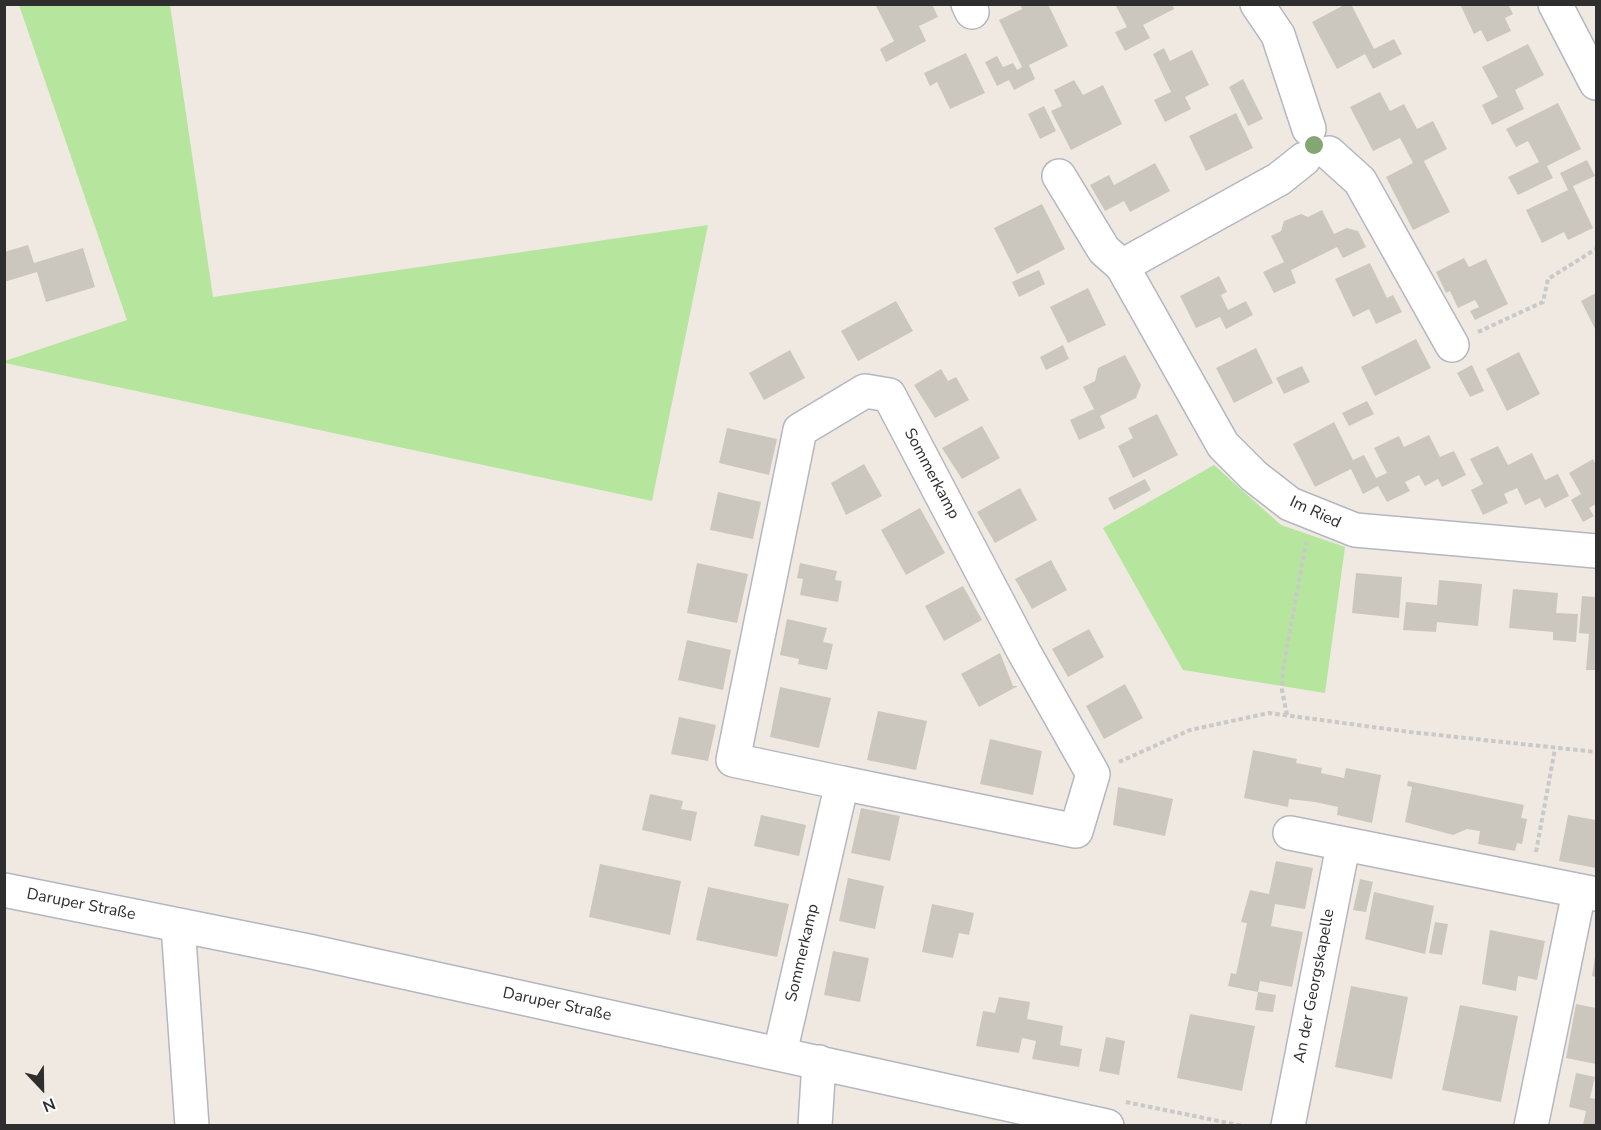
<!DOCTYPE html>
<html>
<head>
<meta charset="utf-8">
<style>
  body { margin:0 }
  #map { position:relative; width:1601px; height:1130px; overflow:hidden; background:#efe9e1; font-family:"Nunito Sans",sans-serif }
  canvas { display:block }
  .frame { position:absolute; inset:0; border:6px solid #2e2e2e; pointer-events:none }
  .north { position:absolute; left:12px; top:1058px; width:60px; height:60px; -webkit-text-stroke:4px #fff; paint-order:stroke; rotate:158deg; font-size:16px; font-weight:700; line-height:24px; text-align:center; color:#2e2e2e }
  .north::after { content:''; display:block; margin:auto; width:21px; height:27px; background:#2e2e2e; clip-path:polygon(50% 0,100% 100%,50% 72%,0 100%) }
</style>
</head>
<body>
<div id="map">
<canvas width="1601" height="1130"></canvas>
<div class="frame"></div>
<div class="north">N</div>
</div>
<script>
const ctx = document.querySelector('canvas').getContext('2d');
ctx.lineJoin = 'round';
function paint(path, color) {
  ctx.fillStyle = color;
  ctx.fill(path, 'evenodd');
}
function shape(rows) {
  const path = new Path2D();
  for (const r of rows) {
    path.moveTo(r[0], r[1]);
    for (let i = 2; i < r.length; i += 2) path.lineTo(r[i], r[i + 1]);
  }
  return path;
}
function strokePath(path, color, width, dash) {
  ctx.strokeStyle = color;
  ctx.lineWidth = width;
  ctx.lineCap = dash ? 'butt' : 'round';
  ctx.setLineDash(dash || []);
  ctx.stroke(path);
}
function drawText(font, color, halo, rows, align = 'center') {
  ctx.font = font + ' "Nunito Sans",sans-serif';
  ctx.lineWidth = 4.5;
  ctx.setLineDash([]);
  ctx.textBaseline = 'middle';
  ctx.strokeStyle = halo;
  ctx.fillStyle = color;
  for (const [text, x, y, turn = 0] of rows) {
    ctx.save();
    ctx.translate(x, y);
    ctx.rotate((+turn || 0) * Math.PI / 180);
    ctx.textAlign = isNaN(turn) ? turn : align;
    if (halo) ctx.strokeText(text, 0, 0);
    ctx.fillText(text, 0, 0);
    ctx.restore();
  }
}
const green = shape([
  [19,5,170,5,213,297,708,225,652,501,5,363,5,361,127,320],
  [1214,465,1281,525,1345,547,1325,693,1183,670,1103,528]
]);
const building = shape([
  [875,4,932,4,938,17,919,26,926,41,886,62,880,49,894,41],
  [1020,4,1048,4,1068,46,1029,65,1035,79,1014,90,1009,80,997,86,985,62,997,56,1003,67,1013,63,1017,70,1022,67,999,20,1022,9],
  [1115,4,1172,4,1174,9,1143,25,1150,38,1125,51,1115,32,1127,27],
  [1346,4,1351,4,1374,49,1394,39,1402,54,1373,69,1365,54,1337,69,1312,22],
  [1460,4,1508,4,1513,14,1505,18,1511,31,1487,42,1481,30,1474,34],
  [1528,44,1544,75,1515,90,1524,109,1492,125,1482,105,1498,97,1482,67],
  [1164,48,1170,61,1192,50,1209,85,1185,97,1191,109,1165,122,1154,100,1171,92,1153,54],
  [966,53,985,93,950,109,937,82,930,86,924,73],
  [1243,79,1263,119,1248,126,1229,87],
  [1074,80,1083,95,1103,85,1122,124,1071,150,1051,111,1062,106,1054,90],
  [1380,92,1390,111,1404,104,1417,129,1433,121,1447,149,1424,161,1450,212,1413,230,1386,177,1413,163,1400,138,1373,151,1350,107],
  [1558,103,1581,149,1547,166,1553,178,1518,195,1508,177,1539,162,1528,141,1516,147,1506,129],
  [1044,106,1056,131,1040,139,1028,114],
  [1236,113,1253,148,1206,171,1189,136],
  [1587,160,1595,176,1573,186,1593,228,1568,240,1564,232,1542,243,1526,210,1568,190,1560,173],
  [1155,163,1170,191,1130,212,1124,201,1105,211,1090,185,1109,175,1114,185],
  [1042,204,1065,249,1017,274,994,228],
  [1322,210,1334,234,1347,228,1358,231,1366,247,1343,258,1337,247,1291,270,1296,283,1274,293,1263,272,1284,262,1271,236,1281,231,1284,221,1301,214,1308,217],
  [28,245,34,263,83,248,95,287,46,302,37,272,4,282,4,252],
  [1464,258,1469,267,1486,259,1508,304,1475,320,1470,311,1479,307,1475,300,1458,308,1450,291,1446,293,1436,272],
  [1370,263,1387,298,1393,295,1402,312,1376,324,1369,309,1353,317,1335,279],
  [1039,270,1045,284,1019,297,1012,282],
  [1219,276,1227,292,1221,295,1228,310,1246,301,1253,315,1226,329,1220,317,1196,328,1180,296],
  [1088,288,1106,325,1068,343,1050,307],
  [1596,293,1596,331,1581,301],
  [896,301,913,331,858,361,841,331],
  [1416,339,1431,368,1375,396,1361,367],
  [1063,345,1069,359,1046,370,1040,357],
  [1256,348,1273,383,1234,403,1216,368],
  [790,350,805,378,764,400,749,373],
  [1519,352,1540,394,1507,411,1486,369],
  [1125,355,1141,385,1136,398,1100,416,1105,428,1079,440,1070,420,1094,409,1083,387,1095,381,1098,368],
  [1472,365,1484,391,1470,397,1457,373],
  [1302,366,1310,382,1284,394,1276,378],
  [941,369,948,381,956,377,969,400,935,418,914,385],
  [1367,401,1374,414,1349,426,1342,413],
  [1157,414,1178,455,1133,478,1118,446,1133,438,1128,428],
  [1334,422,1353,460,1364,455,1376,478,1387,473,1374,448,1399,436,1404,447,1429,435,1440,457,1454,451,1466,475,1442,487,1438,479,1425,486,1419,475,1405,482,1410,491,1387,502,1378,486,1363,494,1351,469,1315,487,1293,444],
  [982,426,1000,458,962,479,942,448],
  [727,428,777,439,769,475,719,463],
  [1498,446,1508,465,1532,453,1545,480,1558,474,1569,496,1545,508,1540,498,1525,505,1517,488,1504,494,1508,503,1483,515,1471,490,1483,484,1470,459],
  [1593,459,1596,465,1596,504,1589,508,1594,516,1583,522,1571,500,1581,494,1569,473],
  [864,464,882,496,846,515,831,483],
  [1145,479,1151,490,1114,510,1108,498],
  [1020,488,1037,520,995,543,977,512],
  [718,492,761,502,753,539,710,530],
  [920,508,945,553,906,575,881,530],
  [1051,560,1067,590,1032,609,1015,579],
  [697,563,748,574,737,623,687,613],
  [800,563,837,571,835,580,842,581,838,602,800,595,803,579,797,578],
  [1356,573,1402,577,1399,618,1352,613],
  [1439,580,1482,584,1478,626,1437,622,1436,632,1403,630,1406,602,1437,605],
  [963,586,982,620,944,641,925,606],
  [1513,589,1558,593,1556,613,1578,614,1576,642,1553,640,1553,632,1509,628],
  [1582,596,1596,597,1596,670,1586,670,1589,634,1579,633],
  [787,619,827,628,823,642,833,644,827,670,798,664,799,659,780,655],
  [1089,629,1104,657,1068,677,1052,649],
  [687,640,731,650,723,690,678,680],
  [1000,653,1013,686,1018,686,979,707,961,674],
  [1125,684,1143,718,1104,739,1086,706],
  [780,687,831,698,819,748,770,737],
  [878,711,927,721,916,770,867,760],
  [679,717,716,725,708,761,671,754],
  [990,739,1042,751,1033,795,980,784],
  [1253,750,1297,759,1296,763,1322,768,1321,773,1344,778,1346,768,1381,775,1372,823,1337,815,1338,807,1315,802,1289,799,1288,807,1244,798],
  [1408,781,1524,805,1521,818,1527,819,1522,844,1517,843,1515,851,1478,844,1480,831,1467,829,1453,835,1405,822,1412,787,1407,786],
  [1118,787,1173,799,1165,836,1113,825],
  [650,794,683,801,681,809,697,812,691,841,642,830],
  [861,808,900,816,890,861,851,853],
  [761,815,806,825,799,856,754,846],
  [1568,815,1596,820,1596,868,1559,861],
  [1276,861,1313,868,1305,909,1275,904,1271,926,1303,932,1292,987,1260,981,1258,992,1228,986,1231,973,1236,974,1247,923,1241,922,1250,890,1269,894],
  [600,864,681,881,670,935,589,917],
  [848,878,884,886,875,929,839,921],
  [1360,879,1373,882,1366,912,1353,910],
  [708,887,789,904,777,957,696,940],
  [1374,892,1434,906,1425,954,1365,939],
  [932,904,974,913,969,935,959,933,953,958,922,952],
  [1435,922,1448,924,1442,955,1429,953],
  [1490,930,1545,941,1537,980,1518,976,1516,991,1482,984],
  [833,951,869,958,860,1002,824,995],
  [1595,957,1596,957,1596,977,1592,976],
  [1351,986,1408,997,1392,1079,1335,1067],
  [1258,992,1276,995,1273,1012,1255,1010],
  [999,997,1030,1002,1027,1019,1063,1026,1060,1045,1082,1049,1079,1067,1032,1059,1036,1041,1022,1038,1019,1053,976,1046,983,1011,995,1013],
  [1576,1004,1596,1008,1596,1064,1566,1058],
  [1460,1005,1518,1016,1501,1102,1442,1090],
  [1190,1014,1255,1026,1242,1091,1177,1078],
  [1106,1037,1125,1041,1119,1075,1099,1071],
  [1576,1073,1595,1077,1590,1098,1596,1099,1596,1125,1583,1125,1586,1111,1569,1107]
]);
const path = shape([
  [1478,332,1543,302,1548,279,1596,249],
  [1287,715,1282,690,1283,669,1306,542],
  [1119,762,1190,730,1269,713,1410,732,1596,752],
  [1536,852,1555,749],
  [1126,1102,1243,1126]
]);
const minor = shape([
  [968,4,972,12],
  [1257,4,1278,35,1309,129],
  [1555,4,1596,83],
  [1329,153,1360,181,1452,345],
  [1059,176,1104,250,1122,266,1223,445,1254,476,1290,504,1355,530,1596,551],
  [1122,266,1279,179,1304,159],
  [1290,833,1596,894],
  [4,890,308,951,1107,1126],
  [178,925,192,1126],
  [780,1053,842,783,1076,831,1093,774,1024,652,889,395,865,391,800,430,733,760,842,783],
  [815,1126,819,1062],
  [1288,1126,1343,846],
  [1531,1126,1579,892]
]);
const trees = [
  [1314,145]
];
const streetNames = [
  ["Sommerkamp",931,474,62],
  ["Im Ried",1315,513,25],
  ["Daruper Straße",81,905,11],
  ["Sommerkamp",803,953,-77],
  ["An der Georgskapelle",1315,986,-79],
  ["Daruper Straße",557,1005,12]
];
paint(green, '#b6e59e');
paint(building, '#cbc7bf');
strokePath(minor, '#b4b7c1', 36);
strokePath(path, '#c9c9c9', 4, [4.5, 3]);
strokePath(minor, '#fff', 33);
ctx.fillStyle = '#84a574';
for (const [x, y] of trees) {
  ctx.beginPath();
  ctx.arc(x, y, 9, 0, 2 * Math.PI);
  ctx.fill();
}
drawText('16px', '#2e2e2e', '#fff', streetNames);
</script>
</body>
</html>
